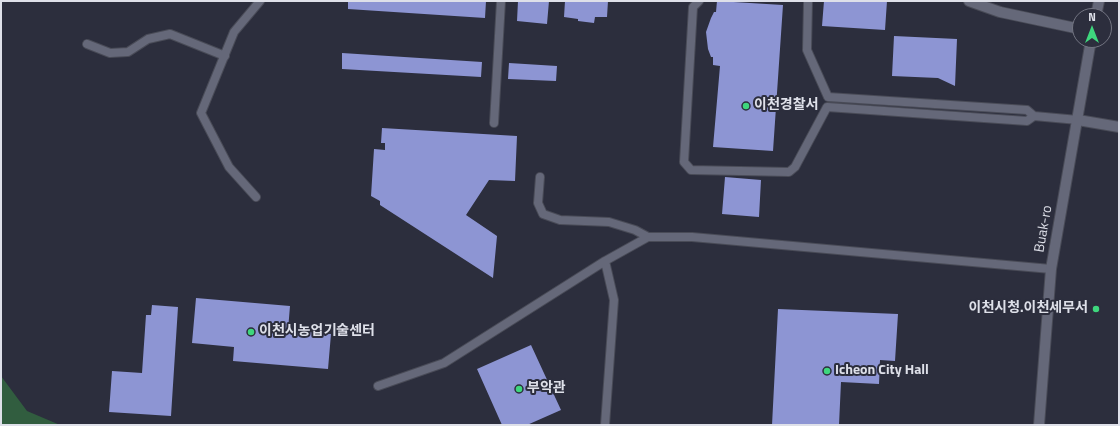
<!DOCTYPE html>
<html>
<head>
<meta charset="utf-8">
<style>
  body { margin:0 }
  #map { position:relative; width:1120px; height:426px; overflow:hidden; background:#2c2e3d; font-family:"Titillium Web",sans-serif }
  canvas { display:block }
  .frame { position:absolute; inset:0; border:2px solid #dee0e9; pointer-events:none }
  .north { position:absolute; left:1072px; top:8px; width:40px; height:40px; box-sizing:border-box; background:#2c2e3d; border:1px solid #737582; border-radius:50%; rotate:0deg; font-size:11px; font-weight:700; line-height:16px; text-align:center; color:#dee0e9 }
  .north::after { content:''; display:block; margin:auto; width:14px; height:18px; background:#3ed77d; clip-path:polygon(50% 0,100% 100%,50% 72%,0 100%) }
</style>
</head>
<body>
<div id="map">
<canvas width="1120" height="426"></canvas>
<div class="frame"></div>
<div class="north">N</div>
</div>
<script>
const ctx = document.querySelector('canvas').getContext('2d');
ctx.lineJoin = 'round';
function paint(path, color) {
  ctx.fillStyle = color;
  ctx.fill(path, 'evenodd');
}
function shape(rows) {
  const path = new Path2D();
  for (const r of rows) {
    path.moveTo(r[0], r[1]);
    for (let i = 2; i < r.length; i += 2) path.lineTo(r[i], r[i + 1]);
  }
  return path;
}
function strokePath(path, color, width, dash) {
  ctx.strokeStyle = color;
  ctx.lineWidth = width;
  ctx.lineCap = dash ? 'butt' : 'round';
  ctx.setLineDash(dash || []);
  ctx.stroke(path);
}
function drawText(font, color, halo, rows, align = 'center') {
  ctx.font = font + ' "Titillium Web","Noto Sans KR",sans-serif';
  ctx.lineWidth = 4;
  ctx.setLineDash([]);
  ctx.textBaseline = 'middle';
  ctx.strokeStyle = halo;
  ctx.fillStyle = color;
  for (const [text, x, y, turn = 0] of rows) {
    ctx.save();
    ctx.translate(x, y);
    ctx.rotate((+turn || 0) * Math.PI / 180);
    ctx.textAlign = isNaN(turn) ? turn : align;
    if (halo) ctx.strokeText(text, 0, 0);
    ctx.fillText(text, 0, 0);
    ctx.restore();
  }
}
const green = shape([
  [1,376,27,411,60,425,1,425]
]);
const building = shape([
  [348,1,486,1,485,18,348,9],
  [518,1,549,1,547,24,517,21],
  [565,1,608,1,607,17,595,17,594,23,578,21,578,19,564,17],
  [717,1,783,5,773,151,713,147,720,66,713,65,713,57,711,57,708,49,706,32,711,18,714,12,716,12],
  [824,1,887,1,885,30,822,26],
  [894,36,957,39,955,86,938,78,892,76],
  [342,53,482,62,481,77,342,69],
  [509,63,557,66,556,81,508,79],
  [382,128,517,136,515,181,489,180,466,215,497,236,493,278,380,205,380,201,371,196,374,149,385,150,385,143,381,143],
  [725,177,761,180,759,217,722,214],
  [196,298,290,306,288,330,331,334,328,369,233,361,234,347,192,343],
  [152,305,178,307,171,416,109,412,112,371,142,373,146,315,151,315],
  [778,309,898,314,895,361,880,360,879,384,841,382,839,425,772,425],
  [531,345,561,410,527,425,502,425,477,369]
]);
const service = shape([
  [699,1,693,7,684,162,691,170,789,172,795,167,827,107,1027,121,1034,116,1027,110,828,97,807,50,808,1],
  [87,44,110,53,128,52,148,39,170,34,225,56],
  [1034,116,1078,120],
  [494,123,501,1],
  [540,177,538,203,543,214,560,220,609,222,635,230,648,237],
  [256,197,229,167,201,113,234,32,260,1],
  [378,386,444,363,605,261,648,237,692,237,1051,269],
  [605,425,614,300,605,261]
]);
const minor = shape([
  [969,1,1000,12,1080,29]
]);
const tertiary = shape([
  [1096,16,1099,1],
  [1078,120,1119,127],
  [1039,425,1051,269,1091,40]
]);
const markers = [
  [746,106,4,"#3ed77d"],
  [1096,309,4,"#3ed77d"],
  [251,332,4,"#3ed77d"],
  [827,371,4,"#3ed77d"],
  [519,389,4,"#3ed77d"]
];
const poiNames = [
  ["이천경찰서",754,106],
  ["이천시청.이천세무서",1088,309,"right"],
  ["이천시농업기술센터",259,332],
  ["Icheon City Hall",835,371],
  ["부악관",527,389]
];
const streetNames = [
  ["Buak-ro",1044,229,-80]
];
paint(green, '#315d3f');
paint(building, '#8d95d3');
strokePath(service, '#494b57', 10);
strokePath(minor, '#494b57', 12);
strokePath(tertiary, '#494b57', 12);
strokePath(service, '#656879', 8);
strokePath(minor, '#656879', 10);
strokePath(tertiary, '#656879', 10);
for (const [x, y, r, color] of markers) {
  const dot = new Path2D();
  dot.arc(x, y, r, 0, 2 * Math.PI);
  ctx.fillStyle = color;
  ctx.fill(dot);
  strokePath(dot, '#2c2e3d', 1.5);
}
drawText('bold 14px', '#dee0e9', '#2c2e3d', poiNames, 'left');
drawText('14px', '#dee0e9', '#2c2e3d', streetNames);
</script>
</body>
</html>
